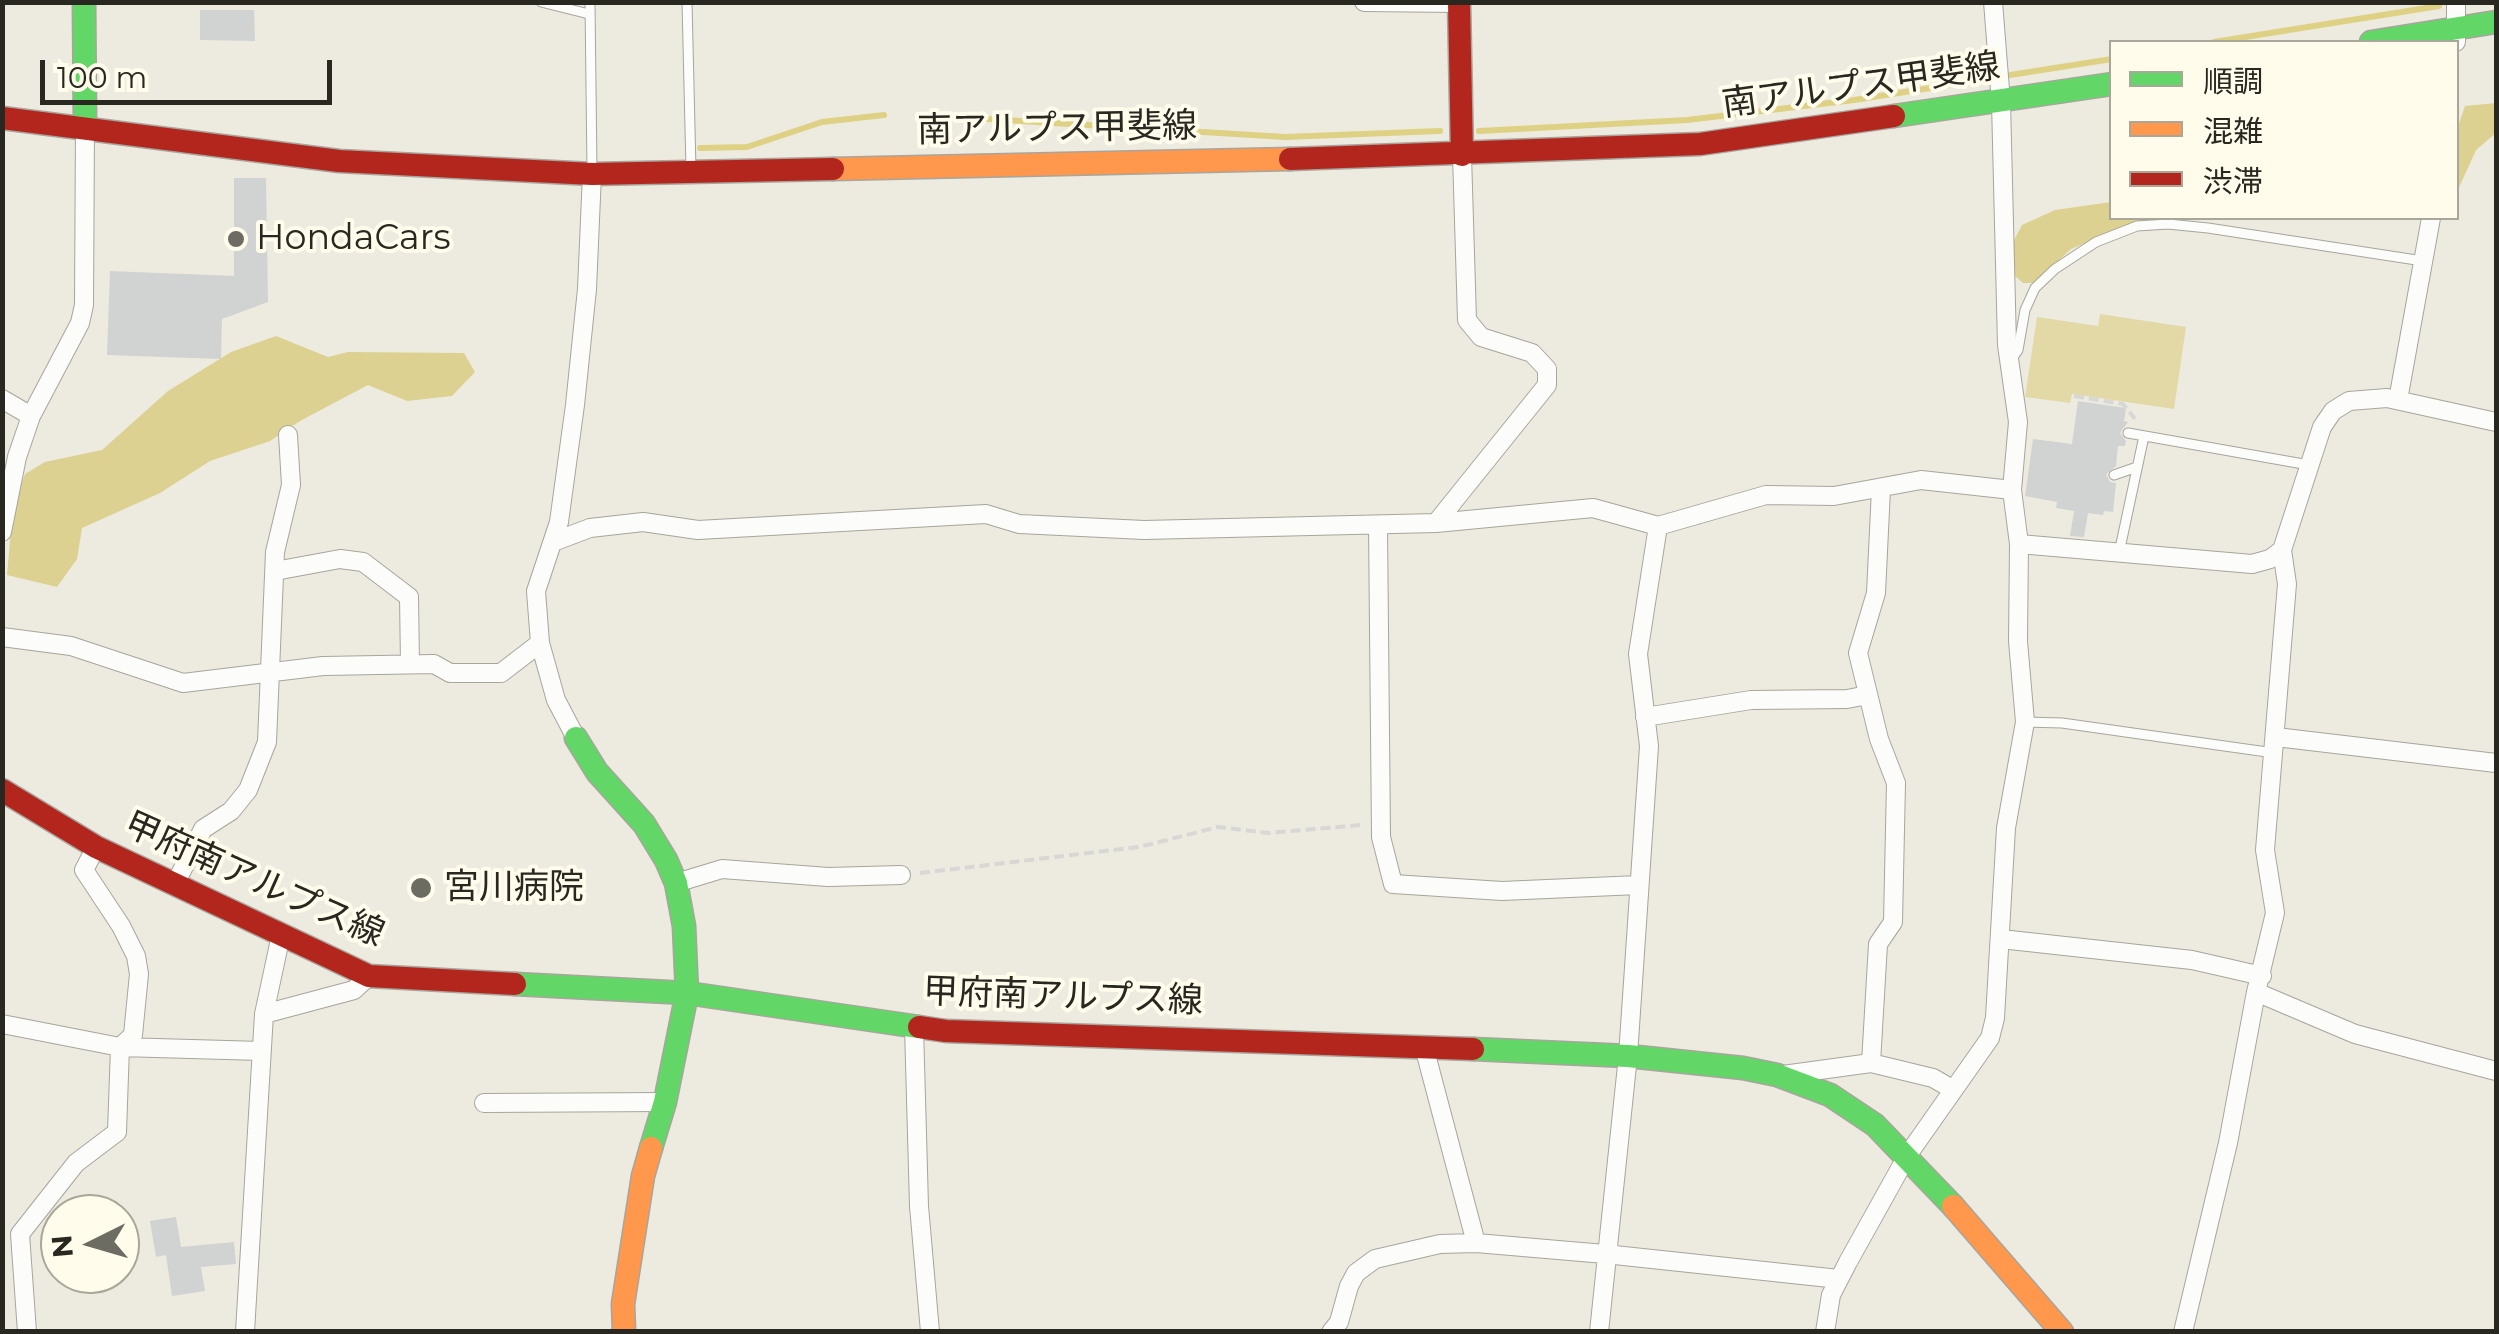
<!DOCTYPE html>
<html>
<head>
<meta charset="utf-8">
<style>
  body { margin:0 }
  #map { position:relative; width:2499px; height:1334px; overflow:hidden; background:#edebe0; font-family:Montserrat,"Noto Sans JP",sans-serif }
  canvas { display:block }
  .frame { position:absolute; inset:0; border:5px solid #282720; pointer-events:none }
  .legend { position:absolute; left:2109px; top:40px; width:350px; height:180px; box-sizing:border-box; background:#fffcec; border:2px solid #a9a79a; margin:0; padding:12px 18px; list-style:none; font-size:30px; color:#282720 }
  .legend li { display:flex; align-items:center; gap:20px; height:50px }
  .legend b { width:50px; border:2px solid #a9a79a }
  .north { position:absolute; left:40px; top:1194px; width:100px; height:100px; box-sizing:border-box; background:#fffcec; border:2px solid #a9a79a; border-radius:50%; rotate:265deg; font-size:28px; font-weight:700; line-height:40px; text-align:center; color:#282720 }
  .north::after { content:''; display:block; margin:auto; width:35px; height:45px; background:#6d6c63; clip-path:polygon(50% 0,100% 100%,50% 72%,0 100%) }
  .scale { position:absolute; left:40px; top:60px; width:292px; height:45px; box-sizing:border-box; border:5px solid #282720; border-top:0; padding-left:12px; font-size:30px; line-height:35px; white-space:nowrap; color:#282720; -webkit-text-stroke:8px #fffcec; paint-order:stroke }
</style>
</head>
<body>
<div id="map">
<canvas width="2499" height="1334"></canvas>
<div class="frame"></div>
<ul class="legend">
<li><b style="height:12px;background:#63d668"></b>順調</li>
<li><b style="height:12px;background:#ff974d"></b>混雑</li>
<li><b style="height:12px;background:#b3261e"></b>渋滞</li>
</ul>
<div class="north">N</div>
<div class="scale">100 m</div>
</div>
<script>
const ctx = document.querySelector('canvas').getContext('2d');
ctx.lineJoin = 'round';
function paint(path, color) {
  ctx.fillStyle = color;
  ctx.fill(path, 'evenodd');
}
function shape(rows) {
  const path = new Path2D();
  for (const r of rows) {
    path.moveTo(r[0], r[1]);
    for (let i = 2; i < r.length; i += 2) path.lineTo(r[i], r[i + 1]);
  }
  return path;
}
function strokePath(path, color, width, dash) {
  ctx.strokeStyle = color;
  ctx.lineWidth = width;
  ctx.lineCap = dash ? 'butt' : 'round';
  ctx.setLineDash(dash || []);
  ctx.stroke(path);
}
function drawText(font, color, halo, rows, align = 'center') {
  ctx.font = font + ' Montserrat,"Noto Sans JP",sans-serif';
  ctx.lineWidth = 8;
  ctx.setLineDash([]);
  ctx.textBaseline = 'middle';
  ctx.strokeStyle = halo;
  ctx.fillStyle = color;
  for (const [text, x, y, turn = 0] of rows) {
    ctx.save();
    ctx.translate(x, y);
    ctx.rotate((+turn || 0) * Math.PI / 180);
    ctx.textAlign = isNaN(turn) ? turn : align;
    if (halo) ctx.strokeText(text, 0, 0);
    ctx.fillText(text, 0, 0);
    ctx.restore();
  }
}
const green = shape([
  [2100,314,2186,327,2174,409,2072,394,2070,403,2025,397,2037,317,2098,326]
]);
const forest = shape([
  [2496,103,2496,133,2476,150,2457,192,2457,129,2465,106],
  [2111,202,2112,218,2162,218,2117,230,2071,249,2034,283,2023,283,2015,276,2013,242,2022,225,2055,210],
  [276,336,328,357,348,352,464,353,475,372,452,396,407,401,368,385,300,421,270,441,210,461,160,493,82,528,77,559,57,587,7,575,13,507,25,474,45,462,102,450,168,391,231,352]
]);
const stream = shape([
  [2214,42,2439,6],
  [2010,75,2112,59],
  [955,117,1285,137,1440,131],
  [1479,131,1687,120,1854,100,1988,79],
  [700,148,747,147,822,122,884,115]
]);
const building = shape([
  [200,10,254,10,255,41,200,40],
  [234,178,266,178,268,302,222,319,221,359,107,355,110,271,234,276],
  [2078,401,2126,408,2124,421,2128,422,2120,433,2126,441,2125,446,2118,446,2116,466,2106,474,2110,482,2116,483,2113,512,2104,511,2103,515,2088,513,2084,537,2070,536,2074,511,2056,508,2057,502,2025,496,2033,439,2072,444],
  [176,1217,181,1247,234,1242,236,1264,201,1267,205,1291,172,1296,166,1255,156,1257,150,1221]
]);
const path = shape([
  [2074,396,2123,404,2135,419],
  [920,873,1139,847,1218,827,1268,833,1361,825]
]);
const lane = shape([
  [541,2,589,14],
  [590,2,592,171],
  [687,2,691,170],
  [2011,360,2018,350,2025,310,2035,288,2055,269,2096,242,2137,226,2168,224,2208,228,2423,261],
  [2128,433,2309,465],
  [2114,475,2137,467],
  [2119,553,2144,436],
  [2025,722,2062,723,2274,753]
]);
const street = shape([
  [1364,2,1459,3],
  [2456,42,2456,2],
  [2,399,31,416],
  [2398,400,2431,218],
  [1436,523,1547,385,1547,369,1532,353,1481,337,1467,320,1462,155],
  [1378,525,1381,837,1393,884,1502,891,1638,885],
  [2,532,17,457,31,416,80,323,84,305,85,126],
  [553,542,590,528,643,522,698,530,986,514,1019,524,1144,530,1436,523,1593,508,1658,526,1766,495,1834,496,1921,480,2012,490],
  [2019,544,2252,564,2270,559,2282,550,2322,427,2333,411,2349,401,2387,398,2496,422],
  [275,571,340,559,363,562,409,597,410,664],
  [2,637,71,646,183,683,323,666,434,664,450,673,501,673,540,643],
  [1645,717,1751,700,1847,699,1868,695],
  [2276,737,2496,763],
  [576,738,556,700,540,643,536,591,559,522,575,405,587,289,592,174],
  [676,883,722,869,828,877,901,875],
  [174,886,203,829,231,811,248,790,267,742,275,552,291,485,288,435],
  [2001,939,2192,960,2262,976],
  [2256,992,2355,1034,2496,1071],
  [264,1014,354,990,369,976],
  [2,1024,120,1047,262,1051],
  [914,1027,919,1206,930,1332],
  [1424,1047,1476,1243],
  [1871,1063,1878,944,1893,922,1896,783,1879,739,1858,653,1876,593,1881,489],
  [1783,1075,1871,1063,1933,1078,1952,1089],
  [484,1103,665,1102],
  [27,1332,20,1234,76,1163,117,1132,120,1047,133,1035,139,974,136,956,121,926,84,870,96,847],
  [245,1332,264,1014,281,935],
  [1331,1332,1339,1322,1349,1286,1356,1273,1375,1259,1440,1244,1476,1243,1605,1254,1839,1279],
  [1599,1332,1628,1056,1649,746,1638,654,1658,526],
  [1825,1332,1831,1295,1848,1262,1907,1156,1990,1038,1995,1018,2006,828,2025,722,2018,641,2019,544,2012,490,2018,422,2007,345,2001,102,1993,2],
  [2183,1332,2228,1143,2256,992,2275,913,2265,850,2287,584,2282,550]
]);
const fast = shape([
  [84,2,85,126],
  [2371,42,2496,22],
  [1894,116,2112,84],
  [576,738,597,772,644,824,666,860,676,883,684,926,687,993,665,1102,651,1148],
  [515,984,687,993,919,1027],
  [1473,1049,1628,1056,1743,1068,1777,1075,1830,1095,1875,1125,1953,1206]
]);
const slow = shape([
  [833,169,1290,159],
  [1953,1206,2062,1332],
  [624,1332,623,1304,643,1176,651,1148]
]);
const jam = shape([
  [1459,2,1462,155],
  [2,118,339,161,592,174,833,169],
  [1290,159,1700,144,1894,116],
  [2,790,96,847,369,976,515,984],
  [919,1027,946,1031,1473,1049]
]);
const markers = [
  [236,239,10,"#6d6c63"],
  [421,888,12,"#6d6c63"]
];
const streetNames = [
  ["南アルプス甲斐線",1861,86,-8],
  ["南アルプス甲斐線",1057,129,-1],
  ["甲府南アルプス線",254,880,24],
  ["甲府南アルプス線",1063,997,2]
];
const poiNames = [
  ["HondaCars",256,239],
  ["宮川病院",444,888]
];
paint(green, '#e2d9a6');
paint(forest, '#dcd191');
strokePath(stream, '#ded184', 6);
paint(building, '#d0d3d1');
strokePath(lane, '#a7a59c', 11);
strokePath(street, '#a7a59c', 20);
strokePath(fast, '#a7a59c', 25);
strokePath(slow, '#a7a59c', 25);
strokePath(jam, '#a7a59c', 25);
strokePath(path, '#d7d7d3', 4, [10, 5]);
strokePath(lane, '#fcfcfa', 9);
strokePath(street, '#fcfcfa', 18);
strokePath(fast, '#63d668', 22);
strokePath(slow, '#ff974d', 22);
strokePath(jam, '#b3261e', 22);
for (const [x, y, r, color] of markers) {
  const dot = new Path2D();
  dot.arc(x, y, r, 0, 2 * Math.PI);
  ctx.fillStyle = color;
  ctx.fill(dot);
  strokePath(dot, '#fffcec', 4);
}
drawText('35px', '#282720', '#fffcec', streetNames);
drawText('35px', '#282720', '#fffcec', poiNames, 'left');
</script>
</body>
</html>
